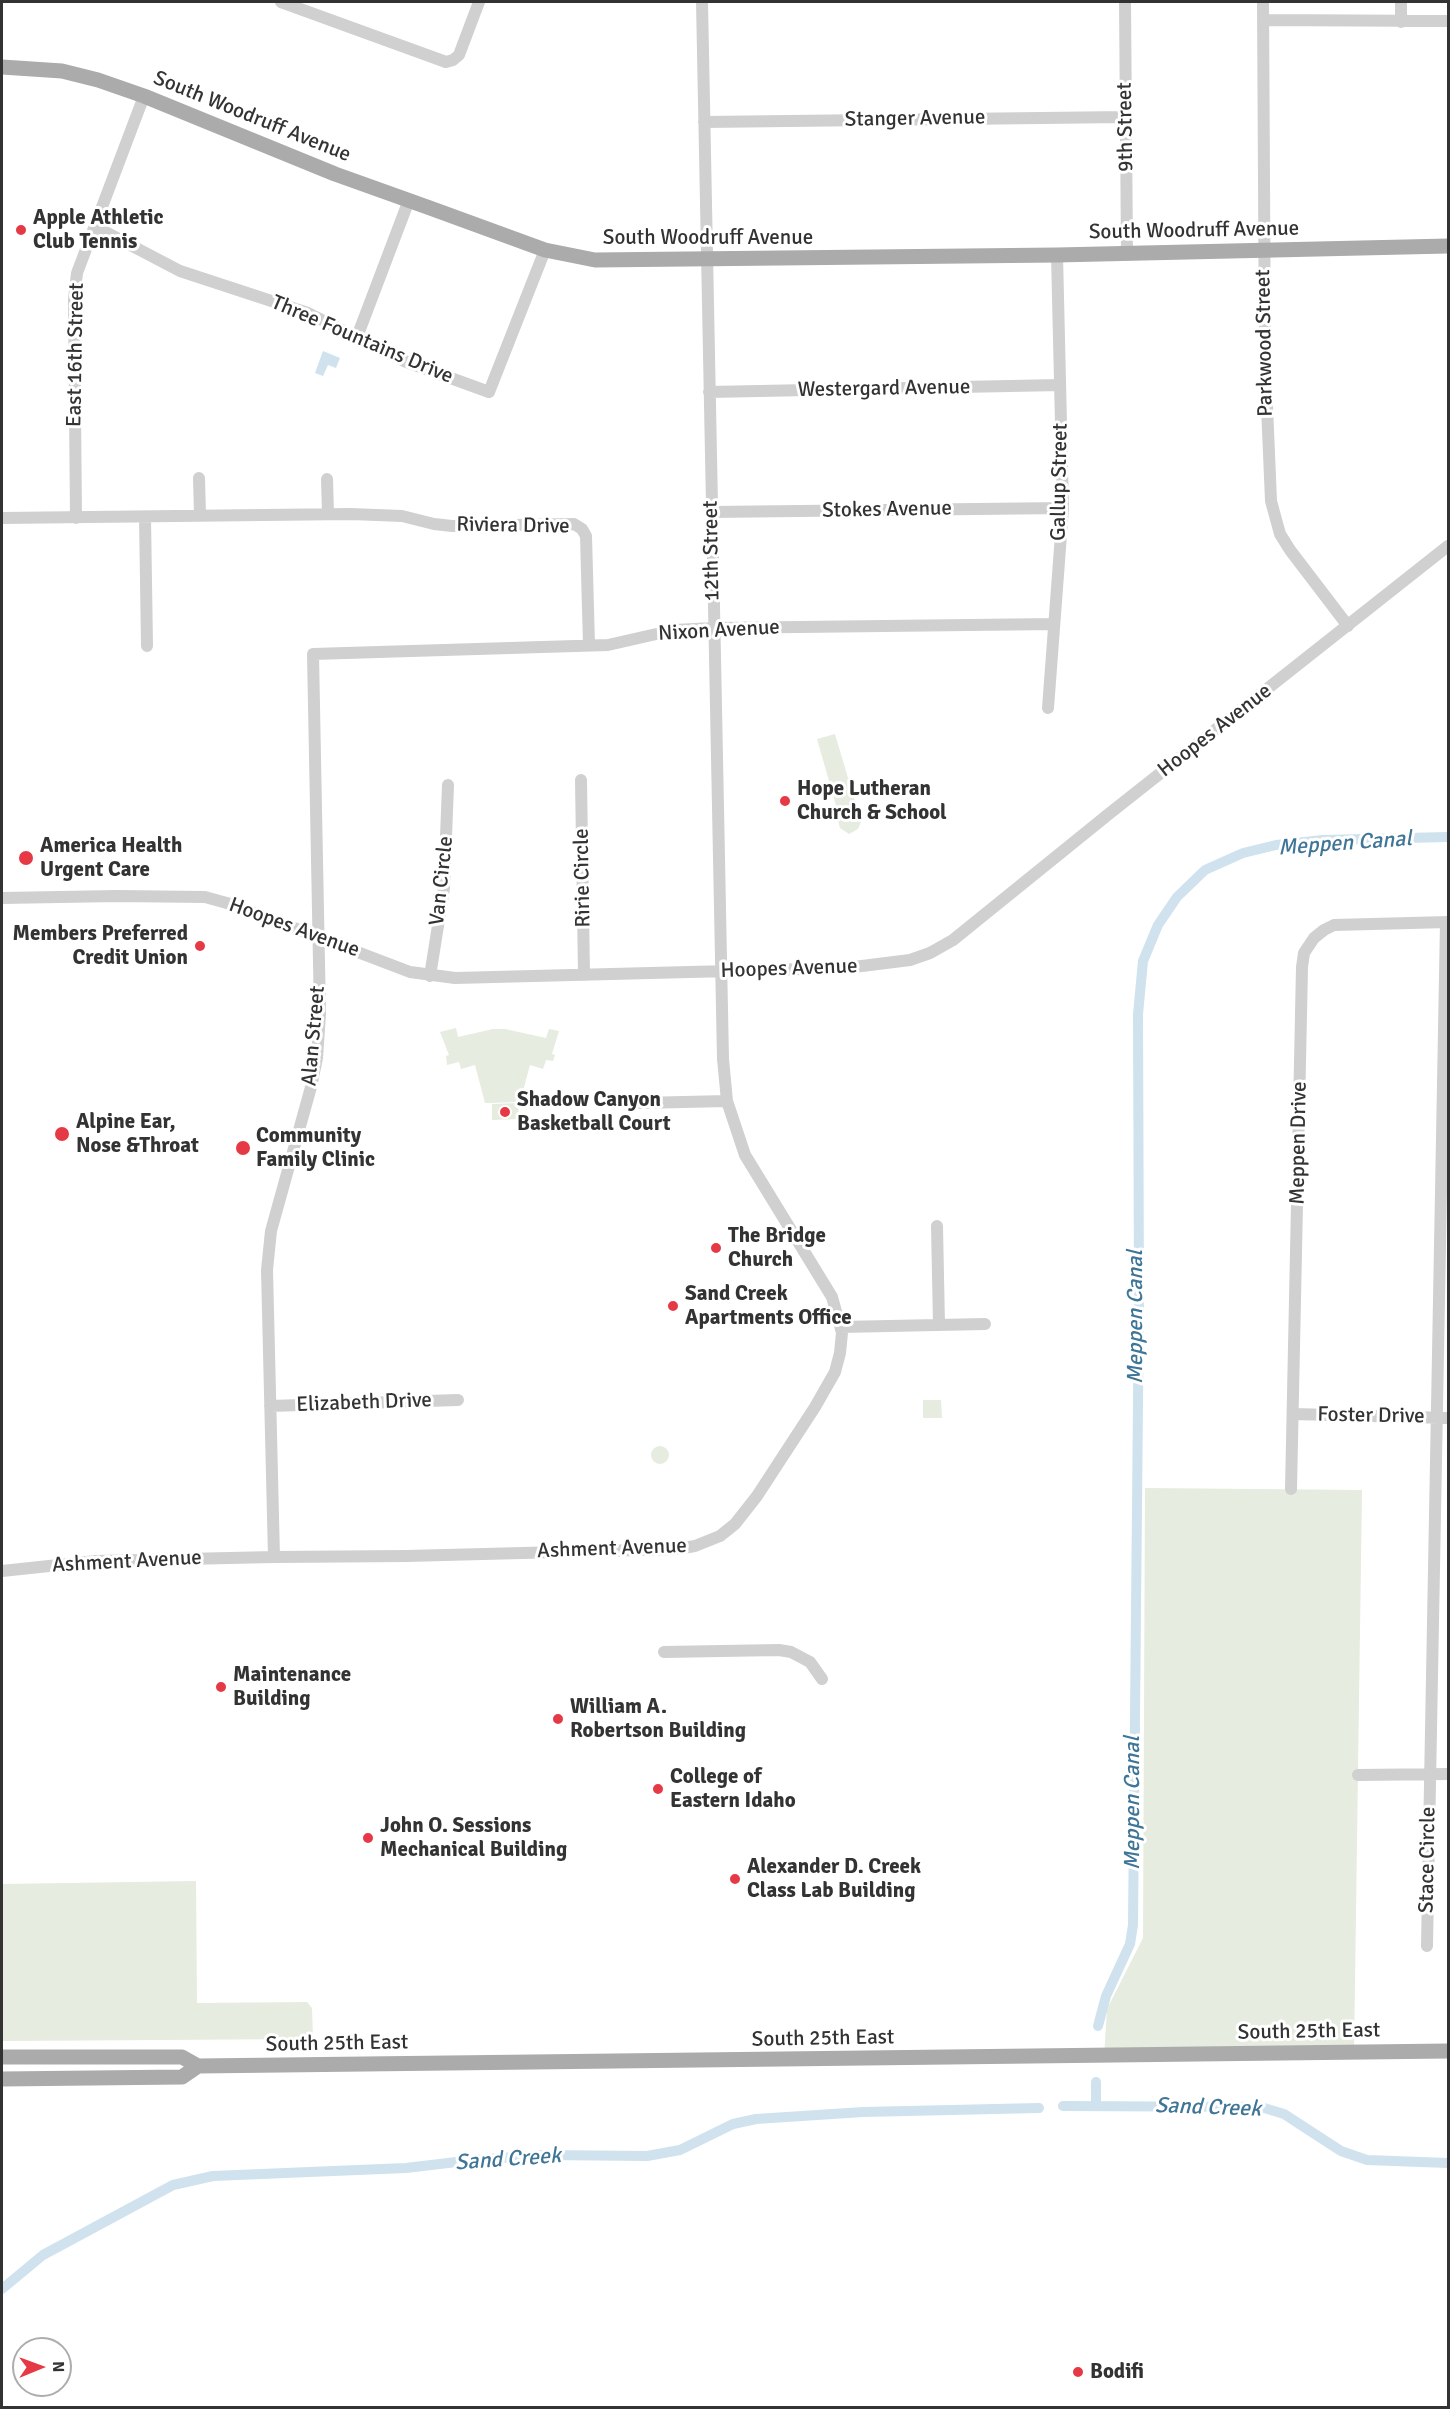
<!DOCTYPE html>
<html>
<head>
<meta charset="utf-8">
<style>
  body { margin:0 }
  #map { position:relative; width:1450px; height:2409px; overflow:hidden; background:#fff; font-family:Signika,sans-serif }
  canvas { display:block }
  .frame { position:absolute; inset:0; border:3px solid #333; pointer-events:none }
  .north { position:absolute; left:12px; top:2337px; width:60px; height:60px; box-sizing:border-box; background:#fff; border:2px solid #adadad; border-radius:50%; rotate:89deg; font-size:16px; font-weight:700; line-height:24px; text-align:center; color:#333 }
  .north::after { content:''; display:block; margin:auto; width:21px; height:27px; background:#e63946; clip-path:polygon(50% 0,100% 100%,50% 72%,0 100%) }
</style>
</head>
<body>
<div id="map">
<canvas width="1450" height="2409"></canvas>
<div class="frame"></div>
<div class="north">N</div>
</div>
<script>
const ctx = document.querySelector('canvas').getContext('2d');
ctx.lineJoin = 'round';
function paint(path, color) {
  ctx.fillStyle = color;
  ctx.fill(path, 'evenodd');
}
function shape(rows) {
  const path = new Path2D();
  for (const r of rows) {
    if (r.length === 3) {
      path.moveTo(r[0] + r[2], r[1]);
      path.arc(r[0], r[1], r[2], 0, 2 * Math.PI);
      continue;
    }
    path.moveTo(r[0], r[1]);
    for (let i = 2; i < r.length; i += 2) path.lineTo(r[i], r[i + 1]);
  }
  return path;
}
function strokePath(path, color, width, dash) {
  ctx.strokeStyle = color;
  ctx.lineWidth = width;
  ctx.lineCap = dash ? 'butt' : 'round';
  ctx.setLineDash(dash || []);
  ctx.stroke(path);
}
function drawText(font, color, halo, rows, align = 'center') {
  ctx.font = font + ' Signika,sans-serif';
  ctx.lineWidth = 6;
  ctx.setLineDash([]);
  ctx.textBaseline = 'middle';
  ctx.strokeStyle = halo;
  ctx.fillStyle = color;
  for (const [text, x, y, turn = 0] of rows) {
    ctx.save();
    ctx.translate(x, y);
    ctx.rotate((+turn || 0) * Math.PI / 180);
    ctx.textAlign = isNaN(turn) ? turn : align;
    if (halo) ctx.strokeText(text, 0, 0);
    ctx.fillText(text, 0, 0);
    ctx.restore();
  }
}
const green = shape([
  [835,734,861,822,858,829,849,834,840,828,835,811,837,809,817,739],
  [456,1028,458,1037,493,1029,505,1029,546,1038,549,1029,559,1031,552,1054,555,1055,553,1061,546,1060,543,1069,530,1065,520,1102,485,1103,475,1065,461,1069,459,1062,447,1065,446,1056,449,1055,440,1032],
  [518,1103,519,1119,492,1120,492,1104],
  [923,1400,941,1400,942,1418,923,1418],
  [660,1455,9],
  [1145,1488,1362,1490,1354,2052,1104,2057,1107,2009,1143,1938],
  [196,1881,197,2003,307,2002,312,2008,313,2039,2,2041,2,1884]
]);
const water = shape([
  [323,351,340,358,336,368,328,365,323,376,315,373]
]);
const canal = shape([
  [1098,2026,1106,1996,1130,1944,1133,1925,1139,1297,1138,1014,1143,961,1158,925,1177,897,1205,870,1243,853,1276,845,1323,840,1448,837],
  [1096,2082,1096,2106],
  [1063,2106,1261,2107,1284,2114,1341,2151,1367,2160,1448,2163],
  [2,2289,43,2255,173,2185,213,2176,406,2168,473,2160,543,2155,647,2156,680,2150,733,2124,756,2119,863,2112,1039,2108]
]);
const minor = shape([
  [281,2,446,62,453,60,459,55,479,2],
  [1125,2,1127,253],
  [1263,2,1265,359,1271,501,1280,534,1290,550,1348,626],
  [1401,2,1401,22],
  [1263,20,1448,21],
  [704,122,1125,117],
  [96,227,180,271,308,313,404,361,489,392,545,250],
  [357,337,409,200],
  [709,392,1060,385],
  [199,478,200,515],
  [327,479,328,514],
  [711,512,1063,508],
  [145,517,147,646],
  [2,518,351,514,402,516,434,524,452,526,574,524,582,529,586,536,589,645],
  [76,518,74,299,77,273,144,96],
  [1048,708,1063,508,1057,255],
  [581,780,584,975],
  [2,898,117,896,205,897,234,905,410,972,455,978,846,968,910,960,930,953,953,940,1110,813,1448,546],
  [430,976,444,888,448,785],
  [640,1103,727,1101],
  [937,1226,939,1325],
  [841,1327,985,1324],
  [270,1406,458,1400],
  [1293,1414,1448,1418],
  [1291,1489,1302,967,1304,953,1314,938,1324,930,1334,925,1448,922],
  [274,1557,267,1270,271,1231,311,1087,317,1058,320,1014,313,654,608,645,674,630,714,628,1054,624],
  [2,1571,96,1561,274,1557,406,1556,677,1549,695,1546,720,1536,735,1524,757,1496,815,1407,835,1372,840,1353,842,1333,832,1297,745,1155,727,1101,723,1059,702,2],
  [664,1652,779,1650,791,1652,810,1662,822,1679],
  [1358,1775,1448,1774],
  [1427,1946,1446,922]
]);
const major = shape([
  [2,67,62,71,98,80,144,96,335,174,430,208,545,250,595,260,1057,255,1448,246],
  [2,2057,182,2057,198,2066,1448,2051],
  [2,2079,182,2077,198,2066]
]);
const markers = [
  [21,230,6,"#e63946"],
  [785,801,6,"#e63946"],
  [26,858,8,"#e63946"],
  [200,946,6,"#e63946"],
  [505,1112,6,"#e63946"],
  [62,1134,8,"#e63946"],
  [243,1148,8,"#e63946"],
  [716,1248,6,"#e63946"],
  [673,1306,6,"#e63946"],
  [221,1687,6,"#e63946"],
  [558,1719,6,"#e63946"],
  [658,1789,6,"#e63946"],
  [368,1838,6,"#e63946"],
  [735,1879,6,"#e63946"],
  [1078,2372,6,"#e63946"]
];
const streetNames = [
  ["South Woodruff Avenue",252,117,22],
  ["Stanger Avenue",915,119,-1],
  ["9th Street",1126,127,-91],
  ["South Woodruff Avenue",1194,231,-1],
  ["South Woodruff Avenue",708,238],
  ["Three Fountains Drive",362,340,23],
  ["Parkwood Street",1265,343,-91],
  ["East 16th Street",76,355,-89],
  ["Westergard Avenue",884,389,-1],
  ["Gallup Street",1060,482,-89],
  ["Stokes Avenue",887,510,-1],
  ["Riviera Drive",513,526,1],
  ["12th Street",712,551,-91],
  ["Nixon Avenue",719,631,-3],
  ["Hoopes Avenue",1215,731,-38],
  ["Ririe Circle",583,878,-91],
  ["Van Circle",442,881,-84],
  ["Hoopes Avenue",294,928,20],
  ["Hoopes Avenue",789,969,-2],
  ["Alan Street",314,1036,-85],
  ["Meppen Drive",1299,1143,-89],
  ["Elizabeth Drive",364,1403,-2],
  ["Foster Drive",1371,1416,1],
  ["Ashment Avenue",612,1549,-2],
  ["Ashment Avenue",127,1562,-3],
  ["Stace Circle",1428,1860,-89],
  ["South 25th East",1309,2032,-1],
  ["South 25th East",823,2039,-1],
  ["South 25th East",337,2044,-1]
];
const poiNames = [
  ["Apple Athletic",33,218],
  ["Club Tennis",33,242],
  ["Hope Lutheran",797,789],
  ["Church & School",797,813],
  ["America Health",40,846],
  ["Urgent Care",40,870],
  ["Members Preferred",188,934,"right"],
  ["Credit Union",188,958,"right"],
  ["Shadow Canyon",517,1100],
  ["Basketball Court",517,1124],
  ["Alpine Ear,",76,1122],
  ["Nose &Throat",76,1146],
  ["Community",256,1136],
  ["Family Clinic",256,1160],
  ["The Bridge",728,1236],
  ["Church",728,1260],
  ["Sand Creek",685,1294],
  ["Apartments Office",685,1318],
  ["Maintenance",233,1675],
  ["Building",233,1699],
  ["William A.",570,1707],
  ["Robertson Building",570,1731],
  ["College of",670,1777],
  ["Eastern Idaho",670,1801],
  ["John O. Sessions",380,1826],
  ["Mechanical Building",380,1850],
  ["Alexander D. Creek",747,1867],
  ["Class Lab Building",747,1891],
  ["Bodifi",1090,2372]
];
const waterNames = [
  ["Meppen Canal",1345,844,-4],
  ["Meppen Canal",1136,1317,-90],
  ["Meppen Canal",1133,1803,-90],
  ["Sand Creek",1208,2108,2],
  ["Sand Creek",508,2160,-4]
];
paint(green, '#e6ecdf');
paint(water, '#cfe2ee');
strokePath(canal, '#cfe2ee', 10);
strokePath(minor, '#d0d0d0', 12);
strokePath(major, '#ababab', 15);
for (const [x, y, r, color] of markers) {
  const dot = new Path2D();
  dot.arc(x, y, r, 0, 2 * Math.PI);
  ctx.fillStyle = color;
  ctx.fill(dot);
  strokePath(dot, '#fff', 2);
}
drawText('21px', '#333', '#fff', streetNames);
drawText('bold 21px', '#333', '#fff', poiNames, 'left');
drawText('italic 22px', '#3f7597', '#fff', waterNames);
</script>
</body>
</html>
